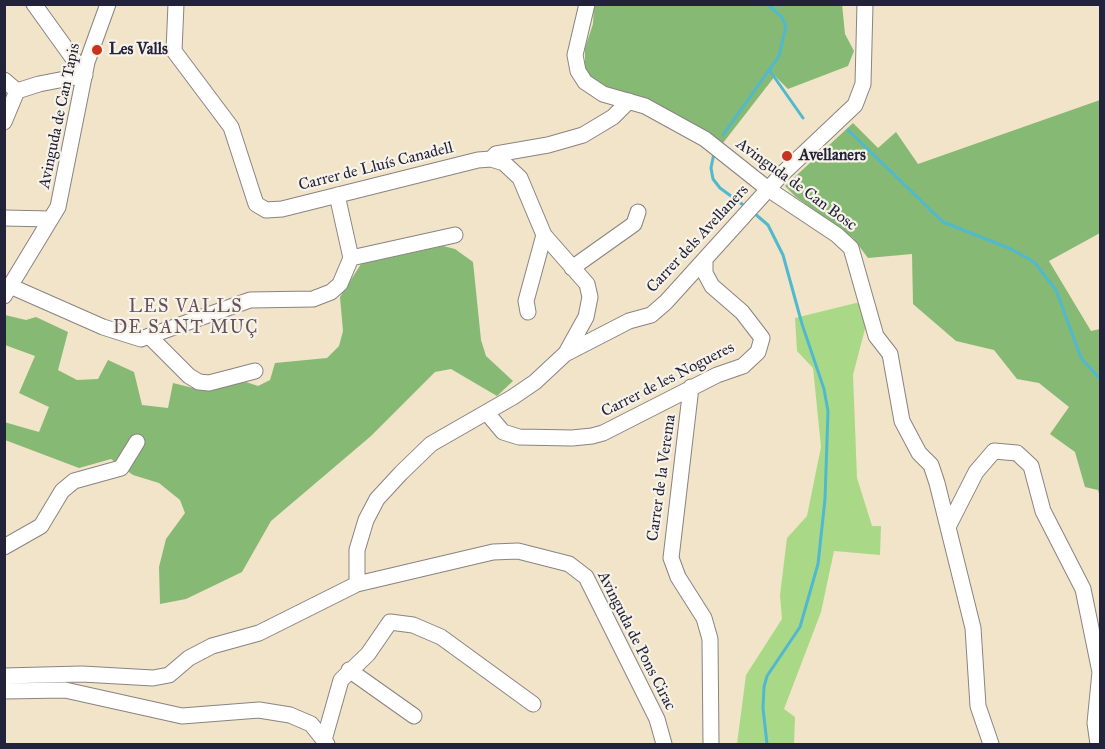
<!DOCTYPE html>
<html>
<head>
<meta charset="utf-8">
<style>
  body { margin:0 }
  #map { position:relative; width:1105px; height:749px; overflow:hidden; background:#f1e4c8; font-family:"IM FELL Great Primer",serif }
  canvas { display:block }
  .frame { position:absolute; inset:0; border:6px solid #22223b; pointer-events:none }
</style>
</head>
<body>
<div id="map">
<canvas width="1105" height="749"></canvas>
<div class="frame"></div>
</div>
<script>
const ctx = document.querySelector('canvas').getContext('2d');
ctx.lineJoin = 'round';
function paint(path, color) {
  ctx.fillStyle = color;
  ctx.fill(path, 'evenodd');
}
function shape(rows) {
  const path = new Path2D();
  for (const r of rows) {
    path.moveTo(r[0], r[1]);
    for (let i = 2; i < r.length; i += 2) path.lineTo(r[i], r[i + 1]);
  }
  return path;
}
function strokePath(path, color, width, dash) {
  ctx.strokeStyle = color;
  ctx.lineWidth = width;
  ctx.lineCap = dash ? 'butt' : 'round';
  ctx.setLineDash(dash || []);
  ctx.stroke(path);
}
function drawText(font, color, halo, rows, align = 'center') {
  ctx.font = font + ' "IM FELL Great Primer",serif';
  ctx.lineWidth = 4.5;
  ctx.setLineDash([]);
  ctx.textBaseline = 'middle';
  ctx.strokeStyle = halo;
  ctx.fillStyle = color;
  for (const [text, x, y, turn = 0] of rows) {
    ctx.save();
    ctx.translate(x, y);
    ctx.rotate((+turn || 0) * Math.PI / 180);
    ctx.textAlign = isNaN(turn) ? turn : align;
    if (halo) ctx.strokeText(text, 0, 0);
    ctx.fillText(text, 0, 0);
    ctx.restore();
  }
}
const green = shape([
  [860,302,866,325,853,375,857,478,872,526,881,526,880,555,834,551,821,612,784,709,795,717,794,744,737,744,746,675,782,619,780,595,787,538,807,516,821,447,813,368,797,351,795,318]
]);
const forest = shape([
  [842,4,845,34,854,51,848,66,788,89,775,76,723,143,678,115,634,96,605,88,585,72,585,48,593,24,594,5],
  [1100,100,1100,233,1049,261,1091,331,1100,329,1100,497,1098,490,1085,487,1075,452,1050,434,1069,407,1039,383,1017,379,994,350,956,341,913,304,912,254,868,258,853,238,796,197,785,186,853,123,878,148,896,132,918,164],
  [443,246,455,249,473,262,481,340,486,356,513,381,497,396,451,369,435,372,371,436,271,521,242,572,186,599,160,604,159,567,166,539,185,513,180,500,159,483,133,475,111,459,79,468,5,440,4,422,39,432,49,407,19,393,35,356,5,345,5,315,26,320,36,317,68,332,58,370,77,380,98,379,108,360,134,372,142,405,168,408,173,383,201,390,246,382,258,386,270,380,275,363,327,358,339,346,343,331,340,297,361,264]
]);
const stream = shape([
  [770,71,803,118],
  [848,130,943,222,1011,249,1034,262,1056,290,1081,358,1100,379],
  [723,135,779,56,786,26,781,16,767,4],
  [714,153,711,168,713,179,720,188,746,207],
  [754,213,768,225,783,255,802,324,824,389,828,411,825,499,818,564,800,627,767,676,764,687,763,708,767,744]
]);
const minor = shape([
  [34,4,85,75],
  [176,4,174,51,231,127,256,204,266,210,282,209,478,160,491,159,504,163,520,178,544,235,587,284,590,297,586,317,566,353],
  [587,4,575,55,578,71,585,82,603,94,645,106,705,139,768,189,837,235,851,248,876,336,890,354,902,421,919,453,931,465,937,483,973,628,978,706,991,744],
  [4,80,17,91],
  [4,122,17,91,39,84,85,75],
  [491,159,496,154,548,145,583,135,613,117,629,101],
  [4,218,51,219],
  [351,258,455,235],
  [572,268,634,224,638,212],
  [10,286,103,327,141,339,250,300,313,299,331,292,340,284,351,258,337,195],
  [4,296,58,207,87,62,108,4],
  [528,312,526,301,544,235],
  [149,336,189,376,199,382,209,383,255,371],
  [691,387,671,558,678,577,704,618,710,639,711,744],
  [487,413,503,432,519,437,572,438,592,436,603,433,717,375,743,366,758,352,762,338,742,312,712,286,705,273,705,260],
  [948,527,976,472,994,451,1017,453,1031,466,1043,511,1083,589,1100,672,1095,723,1098,744],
  [4,547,41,526,62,491,74,481,121,468,137,442],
  [357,584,357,550,366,520,377,499,401,473,431,444,513,397,535,382,565,354,629,321,651,315,666,302,781,175,855,105,863,84,865,4],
  [349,670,414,716],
  [4,676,82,674,153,678,169,675,189,658,212,646,259,633,357,584,493,552,518,551,569,564,586,577,657,719,664,744],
  [4,691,65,690,182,716,259,710,290,715,311,724,327,744],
  [324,740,341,680,368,654,390,622,413,625,441,637,533,704]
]);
const markers = [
  [97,50,6,"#c8321e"],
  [787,156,6,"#c8321e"]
];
const poiNames = [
  ["Les Valls",109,50],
  ["Avellaners",799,156]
];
const streetNames = [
  ["Avinguda de Can Tapis",60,116,-78],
  ["Carrer de Lluís Canadell",376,167,-14],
  ["Avinguda de Can Bosc",796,185,36],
  ["Carrer dels Avellaners",698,239,-47],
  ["Carrer de les Nogueres",668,380,-27],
  ["Carrer de la Verema",662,478,-82],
  ["Avinguda de Pons Cirac",636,641,63]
];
const neighbourhoodNames = [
  ["LES VALLS",186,308],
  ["DE SANT MUÇ",186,329]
];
paint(green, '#a9d986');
paint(forest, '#86b973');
strokePath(stream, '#51b9cf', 3);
strokePath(minor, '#8a8382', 17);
strokePath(minor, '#fff', 15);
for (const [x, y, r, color] of markers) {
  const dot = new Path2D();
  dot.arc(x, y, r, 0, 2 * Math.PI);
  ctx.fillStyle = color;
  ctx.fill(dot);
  strokePath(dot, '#f7f3e8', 2);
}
drawText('bold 16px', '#22223b', '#f7f3e8', poiNames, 'left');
drawText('16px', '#22223b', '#f7f3e8', streetNames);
ctx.letterSpacing = '1.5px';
drawText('18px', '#66505c', '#f7f3e8', neighbourhoodNames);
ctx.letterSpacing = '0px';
</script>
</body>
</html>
